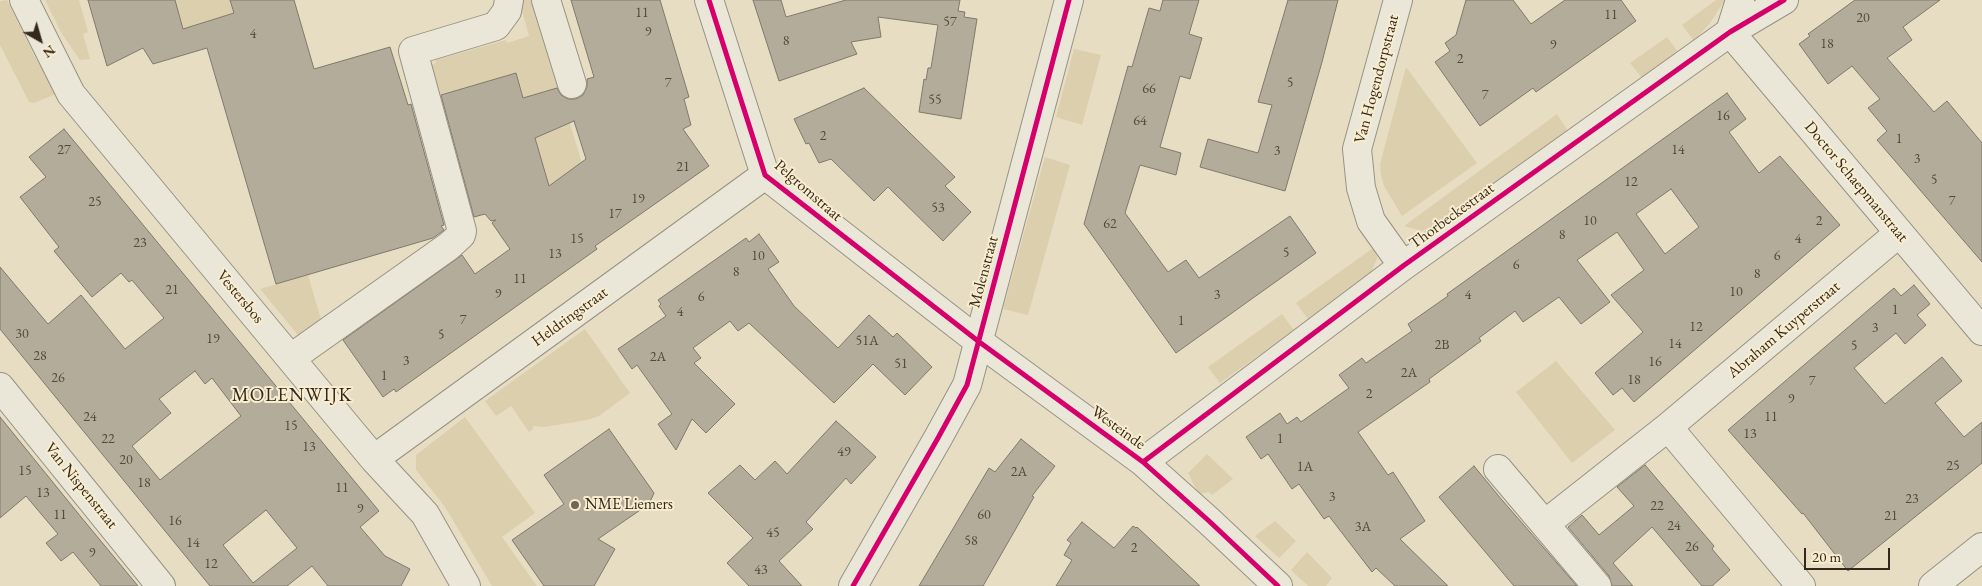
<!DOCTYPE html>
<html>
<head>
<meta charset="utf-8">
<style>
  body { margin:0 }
  #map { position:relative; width:1982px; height:586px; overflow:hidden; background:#e6ddc3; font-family:"EB Garamond",serif }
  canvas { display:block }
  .north { position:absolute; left:15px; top:15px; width:50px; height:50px; -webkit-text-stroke:4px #f8edcf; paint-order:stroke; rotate:142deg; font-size:14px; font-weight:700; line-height:20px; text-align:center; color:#34281d }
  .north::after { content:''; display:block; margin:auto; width:18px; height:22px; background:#34281d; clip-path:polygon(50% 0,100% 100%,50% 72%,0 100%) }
  .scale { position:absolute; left:1804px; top:548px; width:86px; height:22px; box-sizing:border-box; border:2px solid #34281d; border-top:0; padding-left:6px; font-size:15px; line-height:18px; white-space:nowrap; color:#34281d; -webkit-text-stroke:4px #f8edcf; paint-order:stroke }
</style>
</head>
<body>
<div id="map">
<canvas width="1982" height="586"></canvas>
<div class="north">N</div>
<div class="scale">20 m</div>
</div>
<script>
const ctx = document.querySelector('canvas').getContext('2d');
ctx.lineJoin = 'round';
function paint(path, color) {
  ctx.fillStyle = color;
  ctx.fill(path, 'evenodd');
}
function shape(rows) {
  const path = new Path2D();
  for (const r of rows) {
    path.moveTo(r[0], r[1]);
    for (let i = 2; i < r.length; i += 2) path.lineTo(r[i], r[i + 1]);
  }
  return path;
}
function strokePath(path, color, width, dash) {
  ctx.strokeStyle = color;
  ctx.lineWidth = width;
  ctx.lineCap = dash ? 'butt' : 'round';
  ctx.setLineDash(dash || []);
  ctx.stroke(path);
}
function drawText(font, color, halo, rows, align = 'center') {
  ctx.font = font + ' "EB Garamond",serif';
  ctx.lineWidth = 4;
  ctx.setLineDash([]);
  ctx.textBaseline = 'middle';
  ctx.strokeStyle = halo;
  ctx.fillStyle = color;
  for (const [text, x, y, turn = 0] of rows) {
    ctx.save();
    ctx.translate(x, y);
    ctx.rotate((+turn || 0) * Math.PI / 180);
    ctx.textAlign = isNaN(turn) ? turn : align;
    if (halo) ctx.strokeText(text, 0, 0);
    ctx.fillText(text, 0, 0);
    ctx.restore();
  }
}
const green = shape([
  [7,0,33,53,56,94,34,103,29,102,27,98,0,45,0,1],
  [45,0,79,0,88,32,83,34,90,59,80,60,62,34],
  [175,0,230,0,234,13,183,29],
  [519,0,532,0,582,163,503,218,542,162,516,74,434,97,425,67,436,63,435,60,506,40,507,43,529,36],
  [1716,0,1725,0,1710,23,1694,41,1682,25],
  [1667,37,1678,52,1642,78,1630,63],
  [1074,49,1101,55,1082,125,1056,117],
  [1406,67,1477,163,1402,216,1384,186,1381,175,1380,164],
  [1557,114,1568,131,1439,224,1422,231,1404,226],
  [1045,157,1070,165,1028,315,1003,309],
  [1376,246,1377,259,1371,272,1308,319,1296,303],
  [308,275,323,326,302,340,260,289],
  [1282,314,1294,330,1220,383,1208,367],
  [585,329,630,393,599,416,587,420,545,427,533,426,533,429,529,432,511,406,496,416,485,401],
  [1556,361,1615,430,1572,463,1516,392],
  [465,417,535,513,502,537,537,586,492,586,445,507,416,470,416,455],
  [1207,454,1233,479,1212,495,1209,492,1200,494,1197,491,1188,473],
  [1275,521,1296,541,1279,558,1255,536],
  [1307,552,1332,578,1326,586,1308,586,1291,570]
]);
const building = shape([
  [88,0,175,0,183,29,234,13,230,0,294,0,314,69,390,47,408,105,411,104,444,225,441,226,444,230,433,238,276,284,207,48,153,64,143,48,107,66,88,0],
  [571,0,660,0,689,97,684,99,691,125,683,129,709,166,595,246,597,249,396,392,394,389,383,397,343,340,462,255,475,274,510,249,492,223,496,220,491,221,485,214,474,217,441,95,516,73,523,98,557,88,561,95,568,99,576,99,583,95,587,87,587,79,594,77,571,0],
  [574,121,586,159,549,186,535,138,574,121],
  [753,0,781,0,786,17,846,0,960,0,958,11,965,12,964,17,977,19,961,119,919,112,924,79,926,80,928,68,931,68,938,25,878,17,881,37,851,42,857,54,779,81,753,0],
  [1163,0,1199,0,1189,34,1202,38,1190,79,1180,76,1160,147,1181,153,1176,175,1140,165,1125,213,1168,272,1186,260,1199,278,1290,216,1316,253,1176,353,1084,224,1128,66,1132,67,1149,8,1160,11,1163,0],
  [1288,0,1338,0,1322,62,1285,191,1200,167,1208,139,1258,153,1272,105,1258,102,1288,0],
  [1466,0,1513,0,1531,24,1565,0,1621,0,1636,21,1536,92,1533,88,1480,126,1435,62,1450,51,1445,43,1456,35,1466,0],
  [1855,0,1940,0,1903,27,1912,40,1887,58,1934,112,1947,101,1982,143,1982,262,1877,140,1887,131,1868,108,1880,99,1852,66,1828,84,1799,44,1810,36,1808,34,1855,0],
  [864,88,955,177,945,186,971,212,943,241,888,187,874,201,831,159,819,163,809,143,806,144,794,119,864,88],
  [1727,93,1746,119,1729,132,1759,173,1780,156,1840,225,1634,402,1622,388,1613,395,1595,373,1643,332,1611,295,1644,270,1617,232,1577,260,1610,302,1581,324,1559,297,1523,322,1515,311,1479,338,1481,341,1429,379,1430,382,1358,432,1388,475,1393,472,1425,521,1400,539,1448,586,1395,586,1376,568,1372,572,1329,516,1324,519,1299,484,1292,489,1268,454,1261,459,1246,437,1280,413,1287,424,1297,417,1301,422,1349,388,1339,375,1362,358,1366,363,1412,331,1408,324,1448,296,1447,294,1727,93],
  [1671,189,1699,227,1665,254,1636,214,1671,189],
  [64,129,379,511,360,527,385,556,410,569,401,586,328,586,312,566,287,586,210,586,0,329,0,267,48,324,81,295,125,349,164,318,132,280,129,282,121,273,92,297,54,251,59,247,20,197,46,177,29,157,64,129],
  [195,371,205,384,212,378,241,416,160,480,132,446,171,413,159,399,195,371],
  [266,510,297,548,253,583,223,545,266,510],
  [759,234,779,262,768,269,794,306,838,348,869,315,893,337,897,333,932,367,905,395,873,364,834,403,749,323,738,331,730,321,693,348,701,358,694,363,735,404,706,433,692,419,676,450,658,424,672,414,637,365,632,369,618,349,666,316,659,306,661,304,658,300,746,238,749,242,759,234],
  [1914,285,1930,304,1917,315,1926,325,1905,344,1896,333,1854,368,1885,404,1942,357,1962,381,1935,403,1964,437,1982,422,1982,463,1848,571,1803,513,1802,514,1728,430,1894,288,1901,296,1914,285],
  [0,417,81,517,138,586,101,586,73,552,61,561,46,543,58,534,26,496,0,518,0,417],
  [836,421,876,457,851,484,846,478,806,522,813,529,779,561,802,586,749,586,727,563,753,538,708,493,740,465,755,480,775,461,787,474,836,421],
  [609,429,654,493,649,504,598,539,615,549,594,586,544,586,512,540,564,504,544,475,609,429],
  [1021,439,1055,466,1032,496,1034,497,983,586,919,586,989,468,995,472,1021,439],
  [1645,465,1714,546,1712,549,1730,570,1712,586,1702,586,1652,527,1613,563,1633,586,1612,586,1609,576,1568,527,1582,515,1599,535,1634,506,1617,487,1645,465],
  [1474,466,1502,500,1577,586,1514,586,1439,497,1474,466],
  [1082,522,1114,548,1133,526,1136,528,1137,527,1200,586,1056,586,1072,560,1064,555,1071,543,1067,540,1082,522]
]);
const minor = shape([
  [24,0,71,94,374,459,425,514,466,586],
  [546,0,572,84],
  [709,0,765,175,978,341,1143,462,1209,521,1278,586],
  [1398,0,1357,149,1361,188,1371,221,1403,266],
  [1730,32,1982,331],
  [1730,32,1740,0],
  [291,358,449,246,461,235,462,231,413,51,496,26,507,11,509,0],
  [0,387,161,586],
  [1668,427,1899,233],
  [374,459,765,175],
  [1143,462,1403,266,1730,32,1784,0],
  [1498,469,1597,586],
  [1545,524,1668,427,1801,586],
  [853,586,938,438,967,385,1069,0],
  [1933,586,1982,547]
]);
const cycleway = shape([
  [709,0,765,175,978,341,1143,462,1209,521,1278,586],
  [1143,462,1403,266,1730,32,1784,0],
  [853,586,938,438,967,385,1069,0]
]);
const markers = [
  [575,505,5,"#726757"]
];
const numberNames = [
  ["11",642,13],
  ["11",1611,15],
  ["20",1863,18],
  ["57",950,22],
  ["9",648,32],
  ["4",253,34],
  ["8",786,41],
  ["18",1827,44],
  ["9",1553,45],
  ["2",1460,59],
  ["7",668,83],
  ["5",1290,83],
  ["66",1149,89],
  ["7",1485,95],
  ["55",935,100],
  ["16",1723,116],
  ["64",1140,121],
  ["2",823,136],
  ["1",1899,139],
  ["27",64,150],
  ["14",1678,150],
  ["3",1277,151],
  ["3",1917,159],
  ["21",683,167],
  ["5",1934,180],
  ["12",1631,182],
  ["19",638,199],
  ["7",1952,201],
  ["25",95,202],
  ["53",938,208],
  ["17",615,214],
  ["10",1590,221],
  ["2",1819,221],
  ["62",1110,224],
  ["8",1562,235],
  ["15",577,239],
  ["4",1798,239],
  ["23",140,243],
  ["5",1286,253],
  ["13",555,254],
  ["10",758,256],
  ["6",1777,256],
  ["6",1516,265],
  ["8",736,272],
  ["8",1757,274],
  ["11",520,279],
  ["21",172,290],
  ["10",1736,292],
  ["9",498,294],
  ["3",1217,295],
  ["4",1468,295],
  ["6",701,297],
  ["1",1895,310],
  ["4",680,312],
  ["7",463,320],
  ["1",1181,321],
  ["12",1696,327],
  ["3",1875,328],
  ["30",22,334],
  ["5",441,335],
  ["19",213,339],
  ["51A",867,341],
  ["14",1675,344],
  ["2B",1442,345],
  ["5",1854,346],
  ["28",40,356],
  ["2A",658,357],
  ["3",406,361],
  ["16",1655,362],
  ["51",901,364],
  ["2A",1409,373],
  ["1",384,376],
  ["26",58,378],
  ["18",1634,380],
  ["7",1812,381],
  ["2",1369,394],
  ["9",1791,399],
  ["24",90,417],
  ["11",1771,417],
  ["15",291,426],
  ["13",1750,434],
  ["22",108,439],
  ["1",1280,439],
  ["13",309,447],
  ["49",844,452],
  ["20",126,460],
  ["25",1953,466],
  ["1A",1305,467],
  ["15",25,471],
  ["2A",1019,472],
  ["18",144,483],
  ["11",342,488],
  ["13",43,493],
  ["3",1332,497],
  ["23",1912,499],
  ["22",1657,506],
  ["9",360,509],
  ["11",60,515],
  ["60",984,515],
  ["21",1891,516],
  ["16",175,521],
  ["24",1674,526],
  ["3A",1363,527],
  ["45",773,533],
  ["58",971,541],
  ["14",193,543],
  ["26",1692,547],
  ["2",1134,548],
  ["9",92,553],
  ["12",211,564],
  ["43",761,570]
];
const streetNames = [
  ["Van Hogendorpstraat",1377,79,-75],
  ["Doctor Schaepmanstraat",1856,182,50],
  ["Pelgromstraat",808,191,41],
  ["Thorbeckestraat",1452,216,-36],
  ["Molenstraat",984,272,-75],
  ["Vestersbos",240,297,50],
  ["Heldringstraat",570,317,-36],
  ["Abraham Kuyperstraat",1784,330,-40],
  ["Westeinde",1118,428,36],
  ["Van Nispenstraat",81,486,51]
];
const poiNames = [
  ["NME Liemers",585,505]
];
const quarterNames = [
  ["MOLENWIJK",292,396]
];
paint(green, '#dccfad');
paint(building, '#b3ac9b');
strokePath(building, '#80796c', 1);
strokePath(minor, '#989283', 30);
strokePath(minor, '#eae6d8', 28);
strokePath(cycleway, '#d6006c', 5);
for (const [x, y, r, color] of markers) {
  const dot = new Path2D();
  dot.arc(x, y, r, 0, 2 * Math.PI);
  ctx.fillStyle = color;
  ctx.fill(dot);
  strokePath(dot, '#f8edcf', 2);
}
drawText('14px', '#54493c', null, numberNames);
drawText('16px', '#34281d', '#f8edcf', streetNames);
drawText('16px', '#34281d', '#f8edcf', poiNames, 'left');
ctx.letterSpacing = '1px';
drawText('19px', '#34281d', '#f8edcf', quarterNames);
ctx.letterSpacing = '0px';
</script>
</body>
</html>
